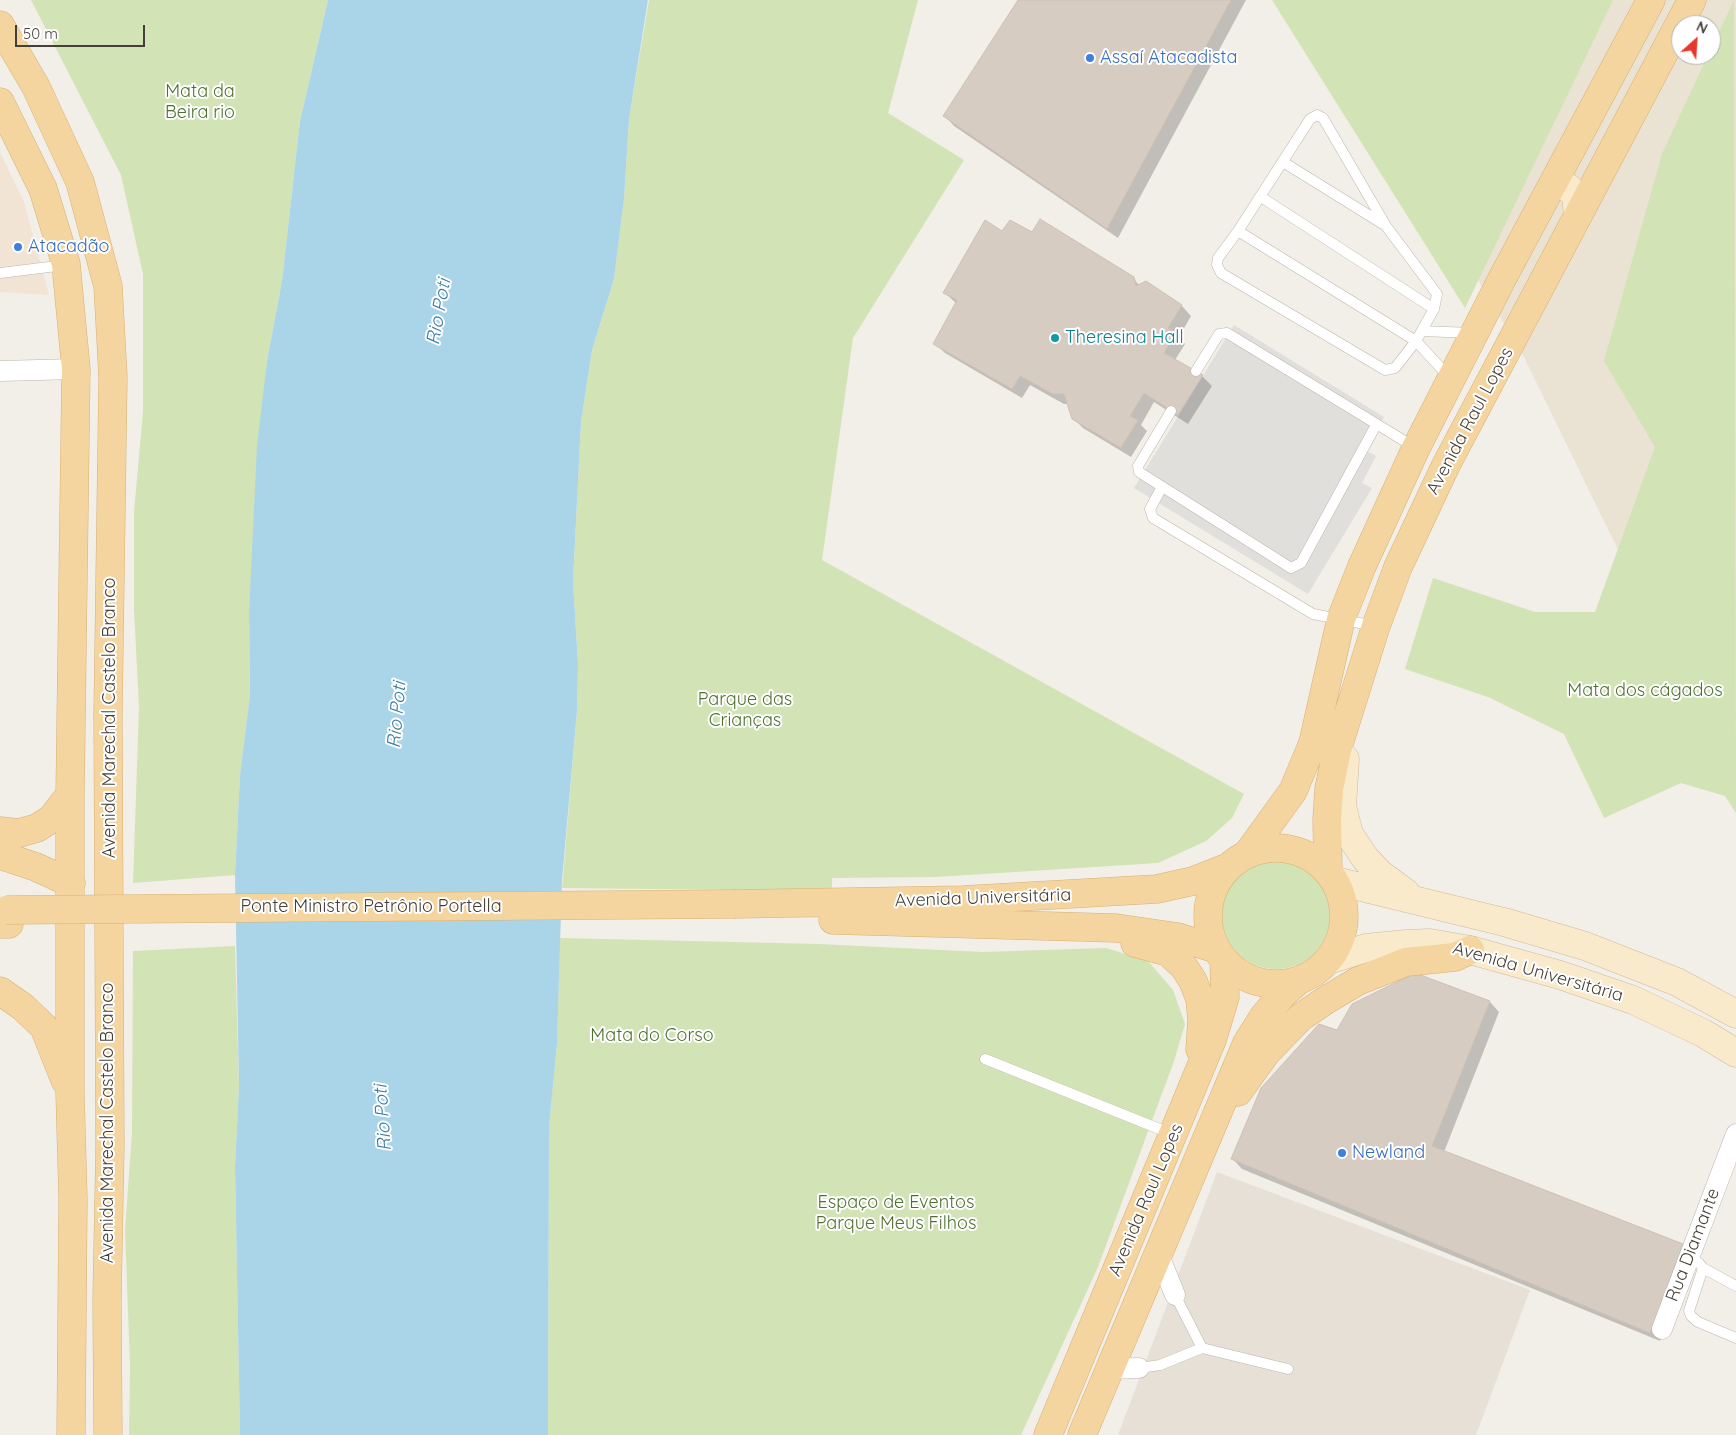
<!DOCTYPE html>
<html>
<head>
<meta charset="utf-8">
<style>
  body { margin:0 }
  #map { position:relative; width:1736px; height:1435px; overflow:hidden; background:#f2eee8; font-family:Quicksand,sans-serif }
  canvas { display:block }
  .north { position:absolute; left:1671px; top:15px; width:50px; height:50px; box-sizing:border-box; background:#fff; border:1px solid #b5b2af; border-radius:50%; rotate:26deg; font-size:14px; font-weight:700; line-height:20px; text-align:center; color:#453f37 }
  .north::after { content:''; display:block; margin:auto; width:18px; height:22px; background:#e5392d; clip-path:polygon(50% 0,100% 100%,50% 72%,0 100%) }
  .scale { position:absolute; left:15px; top:25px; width:130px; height:22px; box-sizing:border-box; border:2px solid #453f37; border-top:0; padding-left:6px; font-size:15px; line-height:18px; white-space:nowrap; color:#453f37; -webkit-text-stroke:4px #fff; paint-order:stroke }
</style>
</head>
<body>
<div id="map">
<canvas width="1736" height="1435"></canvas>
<div class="north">N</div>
<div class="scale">50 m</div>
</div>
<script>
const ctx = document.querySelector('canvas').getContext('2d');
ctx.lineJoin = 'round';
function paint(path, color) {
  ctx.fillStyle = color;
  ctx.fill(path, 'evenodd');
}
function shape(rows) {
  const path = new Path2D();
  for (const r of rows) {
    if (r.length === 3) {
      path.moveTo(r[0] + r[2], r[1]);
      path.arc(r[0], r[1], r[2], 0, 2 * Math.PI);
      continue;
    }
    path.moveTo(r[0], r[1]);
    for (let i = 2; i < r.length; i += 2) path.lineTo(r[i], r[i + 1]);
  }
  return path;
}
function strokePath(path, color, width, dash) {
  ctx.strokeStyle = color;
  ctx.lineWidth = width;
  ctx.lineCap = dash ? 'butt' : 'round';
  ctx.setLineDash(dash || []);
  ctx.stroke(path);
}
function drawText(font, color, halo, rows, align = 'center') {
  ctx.font = font + ' Quicksand,sans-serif';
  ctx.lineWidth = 4;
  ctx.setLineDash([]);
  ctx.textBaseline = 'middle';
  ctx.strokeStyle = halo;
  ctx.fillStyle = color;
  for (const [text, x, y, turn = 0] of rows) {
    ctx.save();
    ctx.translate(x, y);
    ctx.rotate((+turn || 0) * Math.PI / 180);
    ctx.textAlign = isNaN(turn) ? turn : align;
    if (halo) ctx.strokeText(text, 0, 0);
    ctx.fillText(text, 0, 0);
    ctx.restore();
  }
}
const residential = shape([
  [1217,1172,1530,1290,1476,1435,1118,1435]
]);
const commercial = shape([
  [0,152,24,202,49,295,0,292]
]);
const education = shape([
  [1310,0,1736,0,1736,792,1524,357],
  [1681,25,1711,25,1711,55,1681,55]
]);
const green = shape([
  [31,0,328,0,300,121,282,281,267,361,249,613,250,695,240,775,235,875,133,883,139,707,134,609,134,512,143,412,143,274,121,175],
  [649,0,918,0,888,113,964,160,853,338,822,560,1244,794,1232,818,1206,841,1158,863,935,877,832,878,832,891,562,888,577,711,578,664,573,581,581,422,592,350,614,279,624,199,629,119],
  [1272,0,1613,0,1465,308],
  [1734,0,1736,813,1725,796,1681,783,1604,818,1564,734,1488,697,1405,669,1433,578,1535,612,1595,612,1655,447,1604,361,1662,154,1708,55,1711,55,1711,49],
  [1276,915,54],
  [560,938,818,944,983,952,1106,948,1148,961,1173,990,1185,1024,1174,1061,1098,1267,1021,1435,548,1435,549,1127,557,1044],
  [235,946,239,1086,235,1166,240,1435,129,1435,130,1366,125,1230,132,1133,133,951]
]);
const parking = shape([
  [1234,325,1384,417,1365,450,1376,456,1362,483,1372,488,1308,594,1134,488]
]);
const water = shape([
  [328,0,648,0,629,119,624,199,614,279,592,350,581,422,573,581,578,664,577,711,562,880,557,1044,549,1127,548,1435,240,1435,235,1166,239,1086,235,875,240,775,250,695,249,613,257,446,267,361,282,281,300,121]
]);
const shadow = shape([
  [1020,0,1246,0,1118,238,954,126,945,116],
  [1002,232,1033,233,1133,278,1140,286,1146,282,1182,306,1191,316,1179,337,1185,344,1175,360,1202,376,1212,386,1188,424,1154,402,1141,425,1147,431,1131,457,1083,428,1073,418,1068,404,1064,404,1030,385,1022,398,945,353,935,343,957,304,945,293],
  [1415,975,1490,1002,1499,1012,1444,1152,1682,1245,1692,1255,1660,1341,1242,1169,1233,1159,1338,1031]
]);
const building = shape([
  [1018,0,1231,0,1107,229,943,116,1018,0],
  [1040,219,1134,277,1136,286,1146,281,1182,305,1168,328,1176,333,1164,353,1203,375,1178,415,1144,393,1130,416,1138,420,1121,448,1072,419,1064,394,1053,394,1020,376,1012,389,933,344,957,300,943,293,985,220,1002,231,1010,220,1032,232,1040,219],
  [1415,973,1490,1001,1432,1146,1683,1244,1650,1333,1231,1159,1261,1088,1319,1024,1337,1030,1352,1004,1415,973]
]);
const lane = shape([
  [1317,115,1323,118,1386,226,1437,294,1434,309,1416,341,1238,231,1310,119,1317,115],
  [1283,162,1383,224],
  [1261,197,1434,309],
  [1238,231,1218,258,1217,265,1221,273,1385,370,1395,368,1416,341,1449,377],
  [0,273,65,265],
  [1422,331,1472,333],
  [1196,371,1219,334,1227,333,1416,448],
  [1171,411,1138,466,1139,472,1291,568,1301,563,1376,425],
  [1162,487,1150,509,1153,518,1313,614,1375,626],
  [985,1059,1172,1134],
  [1699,1263,1703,1268,1736,1286],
  [1703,1268,1689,1311,1691,1316,1698,1322,1736,1338],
  [1175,1295,1202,1348],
  [1139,1368,1160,1365,1202,1348,1288,1369]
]);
const street = shape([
  [0,371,76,369],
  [1158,1253,1175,1295],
  [1662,1329,1736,1134],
  [1109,1369,1139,1368]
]);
const secondary = shape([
  [1555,181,1567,187,1576,195,1578,215],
  [1345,759,1342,806,1349,834,1365,858,1380,874,1406,893],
  [1336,881,1504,922,1585,946,1677,982,1736,1014],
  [1329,960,1366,948,1406,944,1430,943,1470,950,1560,975,1633,1000,1703,1033,1736,1053]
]);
const primary = shape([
  [0,25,36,87,80,182,108,286,113,377,108,714,110,1145,107,1300,108,1435],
  [0,102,43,189,66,264,76,369,70,795,70,1093,73,1199,71,1435],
  [0,831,19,833,37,828,51,819,70,795],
  [1276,916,68],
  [1248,853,1293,791,1313,743,1341,619,1362,566,1416,448,1503,277,1651,0],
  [0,855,36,867,71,883],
  [1328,870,1327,819,1329,789,1337,750,1376,626,1398,567,1446,465,1692,0],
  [736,904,963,900,1157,889,1193,881,1226,868],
  [833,920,1116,928,1178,937,1216,949],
  [0,924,9,924],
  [1135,943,1168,952,1184,967,1193,981,1200,999,1202,1020,1200,1049],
  [0,991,23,1007,44,1027,65,1080],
  [1238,1092,1266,1053,1301,1017,1326,1000,1358,981,1406,962,1455,957,1470,950],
  [1048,1435,1212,1040,1225,997,1224,960],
  [1082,1435,1247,1043,1264,1016,1284,993,1299,980]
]);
const primaryBridge = shape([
  [6,910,736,904]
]);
const markers = [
  [1090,58,5,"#3f7fe0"],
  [18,247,5,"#3f7fe0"],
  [1055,338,5,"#0f9aa8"],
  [1342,1153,5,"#3f7fe0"]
];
const shopNames = [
  ["Assaí Atacadista",1100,58],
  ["Atacadão",28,247],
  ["Newland",1352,1153]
];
const parkNames = [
  ["Mata da",200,92],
  ["Beira rio",200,113],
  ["Mata dos cágados",1645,691],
  ["Parque das",745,700],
  ["Crianças",745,721],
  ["Mata do Corso",652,1036],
  ["Espaço de Eventos",896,1203],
  ["Parque Meus Filhos",896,1224]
];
const cultureNames = [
  ["Theresina Hall",1065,338]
];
const streetNames = [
  ["Avenida Raul Lopes",1470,421,-62],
  ["Avenida Marechal Castelo Branco",110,718,-90],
  ["Avenida Universitária",983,898,-2],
  ["Ponte Ministro Petrônio Portella",371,907],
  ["Avenida Universitária",1538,972,16],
  ["Avenida Marechal Castelo Branco",108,1123,-90],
  ["Avenida Raul Lopes",1146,1200,-67],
  ["Rua Diamante",1693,1245,-69]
];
const waterNames = [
  ["Rio Poti",439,312,-80],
  ["Rio Poti",397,715,-85],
  ["Rio Poti",383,1118,-94]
];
paint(residential, '#e6e0d7');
paint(commercial, '#f2e4d5');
paint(education, '#eae2d3');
paint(green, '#d2e3b5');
paint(parking, '#e1dfdc');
paint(water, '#aad5e9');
paint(shadow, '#0003');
paint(building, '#d6ccc2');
strokePath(building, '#cdc0b3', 1);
strokePath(lane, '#bdb5ac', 11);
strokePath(street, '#bdb5ac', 21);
strokePath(secondary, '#cebc9c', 29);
strokePath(primary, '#d8b071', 29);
strokePath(lane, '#fff', 10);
strokePath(street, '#fff', 20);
strokePath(secondary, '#f9eacb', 28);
strokePath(primary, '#f4d59f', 28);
strokePath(primaryBridge, '#d8b071', 29, []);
strokePath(primaryBridge, '#f4d59f', 28);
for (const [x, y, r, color] of markers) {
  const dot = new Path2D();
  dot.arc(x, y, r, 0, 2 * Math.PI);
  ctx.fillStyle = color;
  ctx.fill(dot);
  strokePath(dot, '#fff', 2);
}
drawText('18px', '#366cbe', '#fff', shopNames, 'left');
drawText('18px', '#4e7130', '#fff', parkNames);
drawText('18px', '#0d838f', '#fff', cultureNames, 'left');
drawText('18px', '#453f37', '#fff', streetNames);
drawText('italic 19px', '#397ca0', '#fff', waterNames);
</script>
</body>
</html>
